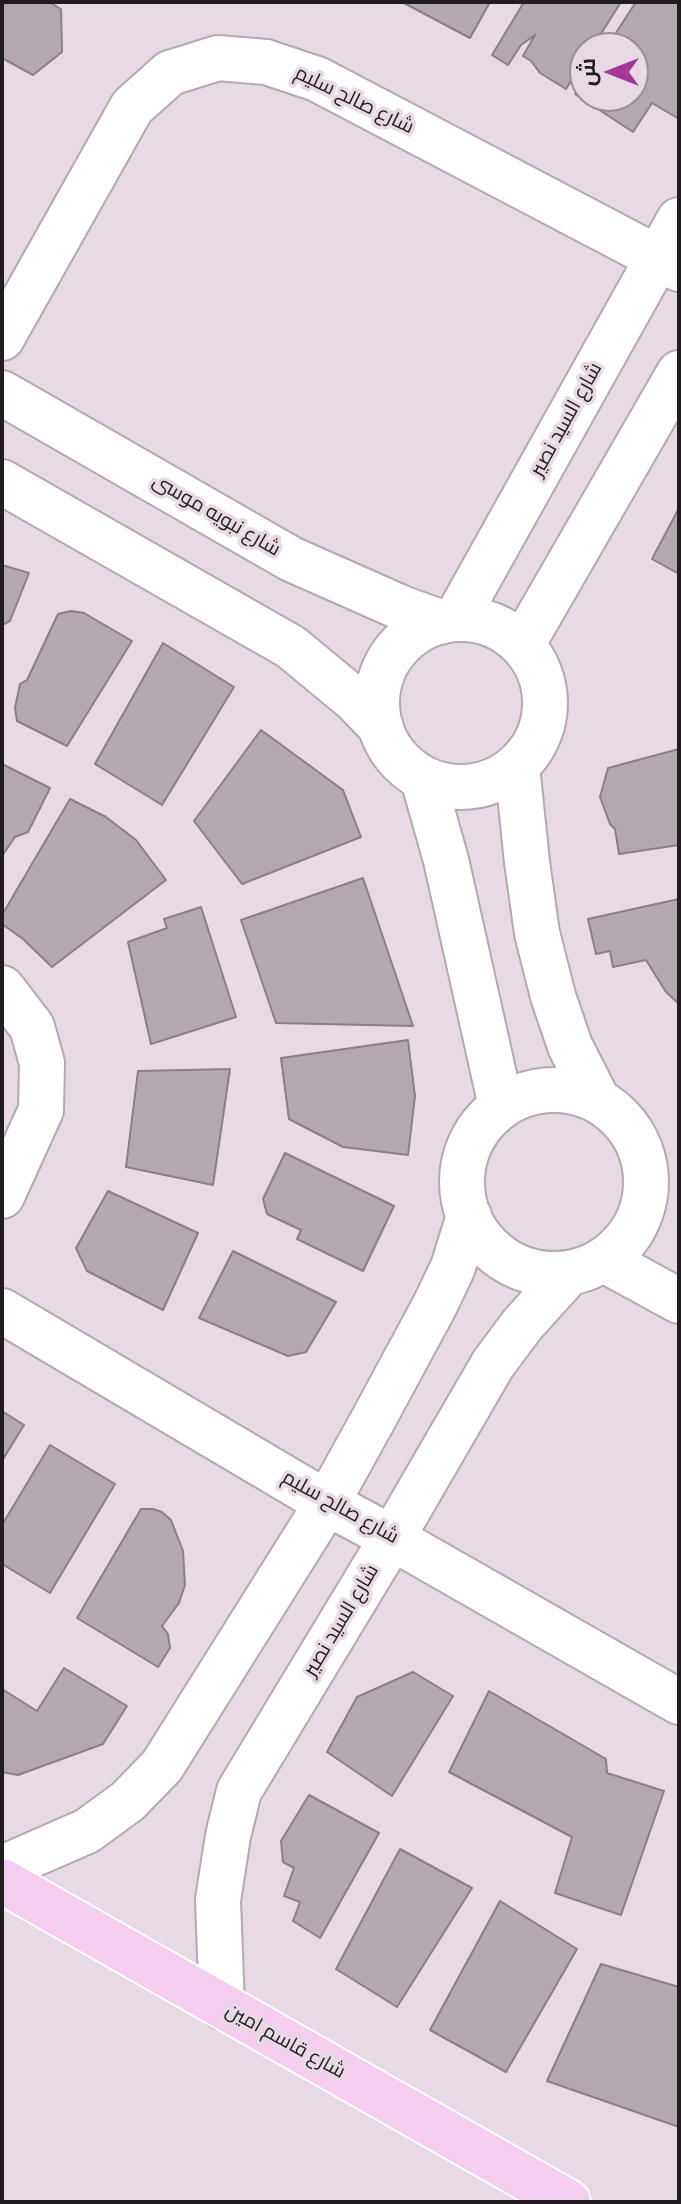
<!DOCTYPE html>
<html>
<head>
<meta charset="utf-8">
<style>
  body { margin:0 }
  #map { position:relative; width:681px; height:2204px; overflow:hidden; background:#e7dae4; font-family:"Titillium Web",Cairo,sans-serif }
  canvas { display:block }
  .frame { position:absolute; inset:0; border:4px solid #211c20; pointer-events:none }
  .north { position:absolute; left:569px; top:32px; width:80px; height:80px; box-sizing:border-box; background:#e7dae4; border:2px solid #988e96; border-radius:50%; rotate:270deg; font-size:22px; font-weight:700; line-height:32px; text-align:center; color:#211c20 }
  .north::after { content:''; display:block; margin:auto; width:28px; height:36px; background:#a43898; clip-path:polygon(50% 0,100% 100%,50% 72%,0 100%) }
</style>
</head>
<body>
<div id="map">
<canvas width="681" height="2204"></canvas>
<div class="frame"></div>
<div class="north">ش</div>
</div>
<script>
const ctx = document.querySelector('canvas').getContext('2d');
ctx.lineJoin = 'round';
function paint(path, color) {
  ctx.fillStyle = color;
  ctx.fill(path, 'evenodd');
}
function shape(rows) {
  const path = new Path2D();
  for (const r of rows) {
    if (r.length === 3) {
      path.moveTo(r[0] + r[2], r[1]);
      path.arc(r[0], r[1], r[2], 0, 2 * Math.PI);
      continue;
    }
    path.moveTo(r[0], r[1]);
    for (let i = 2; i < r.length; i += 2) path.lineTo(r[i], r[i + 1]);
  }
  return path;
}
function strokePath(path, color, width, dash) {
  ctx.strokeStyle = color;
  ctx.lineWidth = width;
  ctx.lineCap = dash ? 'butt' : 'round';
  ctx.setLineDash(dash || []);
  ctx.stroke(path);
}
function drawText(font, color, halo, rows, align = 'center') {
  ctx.font = font + ' "Titillium Web",Cairo,sans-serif';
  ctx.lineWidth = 7;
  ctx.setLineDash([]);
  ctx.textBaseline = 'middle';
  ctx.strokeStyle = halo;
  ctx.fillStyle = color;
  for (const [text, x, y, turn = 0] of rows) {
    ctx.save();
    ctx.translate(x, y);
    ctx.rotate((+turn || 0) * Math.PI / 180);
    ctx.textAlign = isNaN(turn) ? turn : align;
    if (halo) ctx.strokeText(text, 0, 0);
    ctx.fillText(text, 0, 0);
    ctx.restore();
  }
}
const building = shape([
  [2,2,49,2,61,9,62,52,33,75,2,58,2,2],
  [402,2,490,2,470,38,402,2],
  [524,2,621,2,592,48,585,48,585,59,566,89,540,73,531,61,523,56,535,35,521,45,508,65,492,55,524,2],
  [636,2,679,2,679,119,652,103,633,132,575,94,585,79,585,96,633,96,633,48,606,48,636,2],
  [679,508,679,574,652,559,679,508],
  [2,565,29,573,10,621,2,625,2,565],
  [71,611,84,613,132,641,67,746,17,721,15,708,20,684,27,680,58,614,71,611],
  [163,643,234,687,162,805,95,764,163,643],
  [261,730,343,790,361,837,242,884,194,821,261,730],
  [679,749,679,845,619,854,615,829,610,824,600,797,608,768,679,749],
  [2,764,50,788,28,832,15,837,2,856,2,764],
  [70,799,106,817,136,840,166,880,52,967,23,939,2,924,2,915,70,799],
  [363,878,413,1026,276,1023,241,920,363,878],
  [679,899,679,1003,678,1003,666,992,646,960,613,967,610,951,596,954,588,919,679,899],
  [201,907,236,1017,151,1044,128,942,167,928,164,919,201,907],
  [408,1040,415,1096,408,1155,343,1147,289,1119,281,1058,408,1040],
  [230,1069,213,1185,126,1167,138,1071,230,1069],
  [285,1153,394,1206,363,1271,297,1239,301,1230,267,1214,263,1199,285,1153],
  [108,1191,198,1233,163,1310,87,1271,76,1248,108,1191],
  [233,1251,336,1302,306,1352,288,1356,199,1318,233,1251],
  [2,1411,24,1425,2,1461,2,1411],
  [50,1445,115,1484,50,1593,2,1564,2,1525,50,1445],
  [141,1509,153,1509,162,1512,171,1520,183,1551,185,1585,179,1603,162,1626,168,1634,170,1648,158,1667,77,1618,141,1509],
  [64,1668,127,1706,103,1744,18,1775,2,1772,2,1689,37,1711,64,1668],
  [413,1672,453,1696,392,1796,327,1752,357,1697,413,1672],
  [489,1691,606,1759,607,1773,664,1791,621,1915,555,1893,572,1837,449,1772,489,1691],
  [309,1795,379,1833,320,1938,293,1921,300,1902,284,1896,294,1868,283,1862,281,1841,309,1795],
  [400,1849,472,1888,397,2007,336,1969,400,1849],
  [500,1901,577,1949,506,2072,430,2030,500,1901],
  [601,1964,679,1987,679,2127,547,2081,601,1964]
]);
const minor = shape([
  [2,338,132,107,170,73,218,58,266,62,317,79,679,269],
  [2,393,291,559,404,609,440,622],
  [2,482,291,647,355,700,381,727],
  [456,619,679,220],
  [461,703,84],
  [522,645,679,373],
  [517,766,527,862,537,933,553,996,570,1046,598,1101],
  [423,779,446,860,501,1106],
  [2,988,32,1027,42,1063,41,1110,2,1196],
  [554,1182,92],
  [604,1260,679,1301],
  [2,1311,327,1503,392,1538,679,1702],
  [2,1868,87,1831,128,1801,162,1766,327,1503,374,1418,435,1305,453,1267,469,1216],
  [222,2007,218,1900,228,1836,239,1791,392,1538,493,1364,522,1325,569,1273]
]);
const major = shape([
  [2,1881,568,2202]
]);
const streetNames = [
  ["شارع صالح سليم",354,101,26],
  ["شارع السيد نصير",567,420,-61],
  ["شارع نبويه موسى",216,516,30],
  ["شارع صالح سليم",340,1508,29],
  ["شارع السيد نصير",342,1621,-59],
  ["شارع قاسم امين",285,2042,29]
];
paint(building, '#b3a7b0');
strokePath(building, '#8a7e88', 2);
strokePath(minor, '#b4a8b1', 48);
strokePath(major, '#fff', 48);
strokePath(minor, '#fff', 44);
strokePath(major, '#f5ceef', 44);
drawText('20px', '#211c20', '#e7dae4', streetNames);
</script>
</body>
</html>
